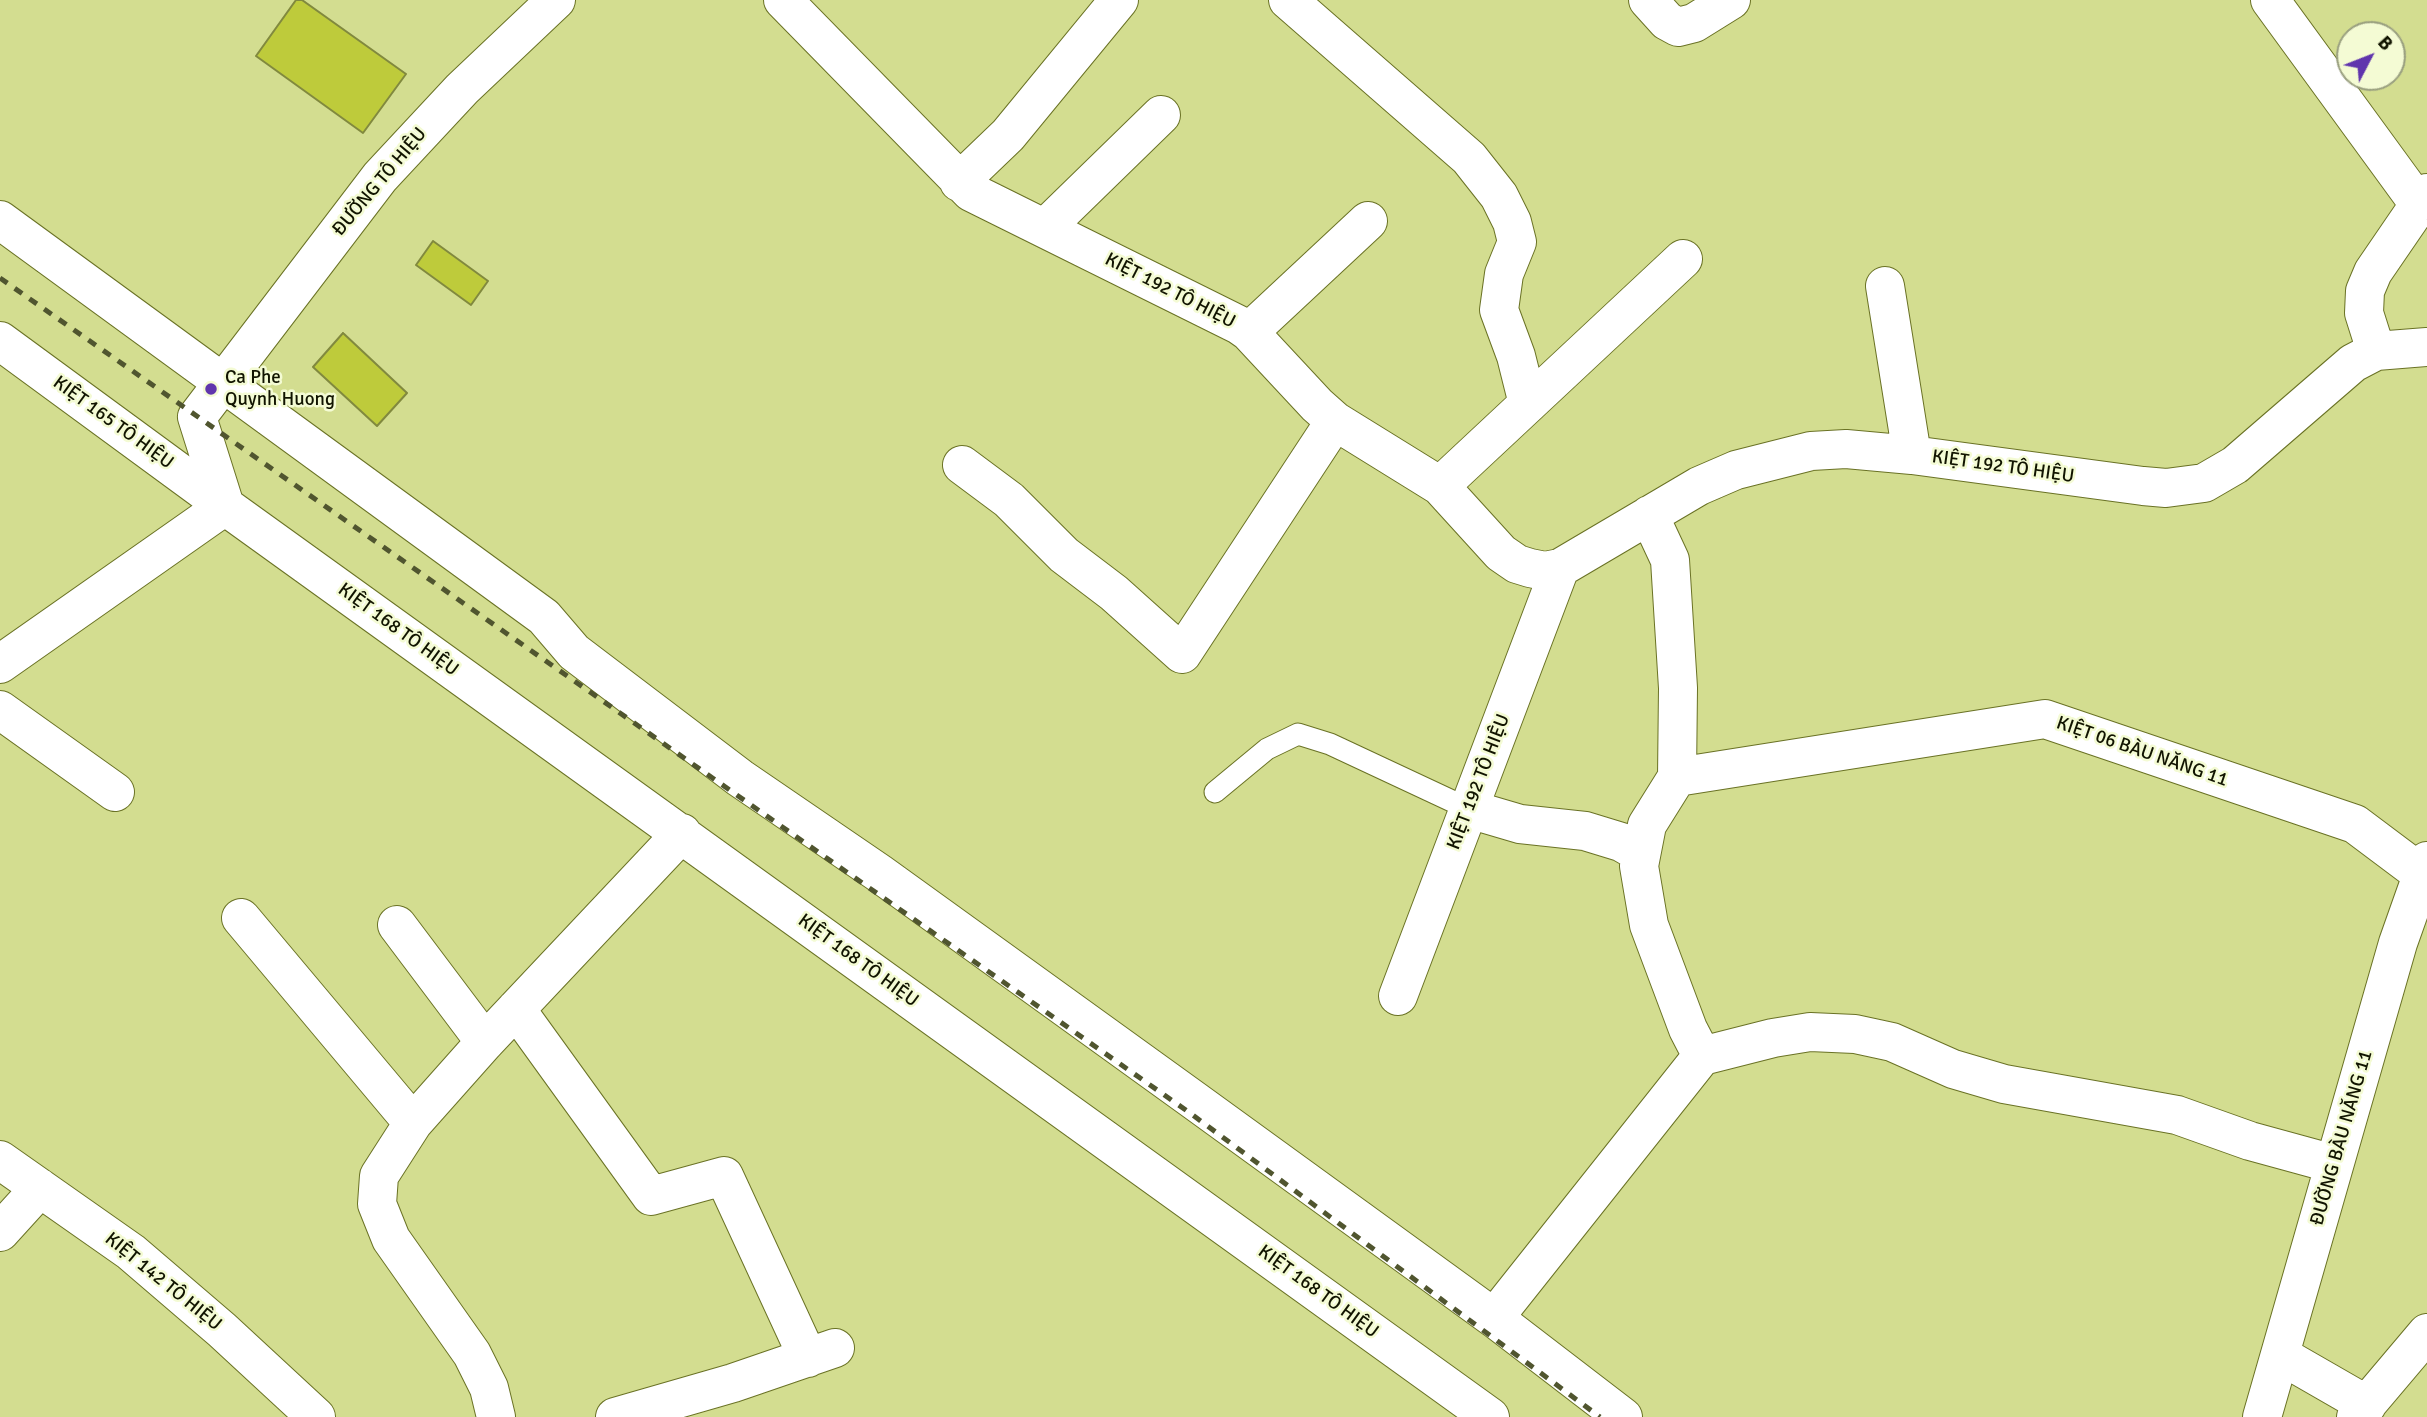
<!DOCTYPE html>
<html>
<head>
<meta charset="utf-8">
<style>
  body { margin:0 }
  #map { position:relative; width:2427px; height:1417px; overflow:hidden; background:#d3dd90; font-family:Signika,sans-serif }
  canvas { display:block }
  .north { position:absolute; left:2336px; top:21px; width:70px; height:70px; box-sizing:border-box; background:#f4fbd4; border:2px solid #999f7f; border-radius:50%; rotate:48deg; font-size:19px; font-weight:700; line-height:28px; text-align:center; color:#111400 }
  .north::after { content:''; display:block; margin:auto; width:24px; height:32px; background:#6035ad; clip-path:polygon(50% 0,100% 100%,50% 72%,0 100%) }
</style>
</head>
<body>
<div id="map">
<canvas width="2427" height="1417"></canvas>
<div class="north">B</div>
</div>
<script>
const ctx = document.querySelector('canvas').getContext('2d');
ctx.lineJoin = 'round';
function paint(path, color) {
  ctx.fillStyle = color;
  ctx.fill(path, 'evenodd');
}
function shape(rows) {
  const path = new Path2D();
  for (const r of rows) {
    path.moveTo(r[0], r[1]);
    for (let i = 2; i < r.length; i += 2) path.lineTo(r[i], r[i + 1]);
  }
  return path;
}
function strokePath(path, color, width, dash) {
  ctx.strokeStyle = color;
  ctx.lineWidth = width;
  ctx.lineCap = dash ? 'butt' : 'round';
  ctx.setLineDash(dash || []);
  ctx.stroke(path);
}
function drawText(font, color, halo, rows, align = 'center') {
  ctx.font = font + ' Signika,sans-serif';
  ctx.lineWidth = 5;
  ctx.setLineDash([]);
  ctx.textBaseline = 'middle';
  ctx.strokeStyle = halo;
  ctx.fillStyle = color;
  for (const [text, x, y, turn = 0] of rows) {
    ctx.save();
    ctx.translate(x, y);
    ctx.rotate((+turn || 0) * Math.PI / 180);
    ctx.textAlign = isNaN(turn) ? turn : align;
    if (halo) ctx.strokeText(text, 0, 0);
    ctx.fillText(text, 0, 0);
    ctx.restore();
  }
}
const building = shape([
  [296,0,302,0,406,74,363,133,256,56,296,0],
  [433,241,488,281,471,305,416,265,433,241],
  [343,333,407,393,377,426,313,367,343,333]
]);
const lane = shape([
  [1215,792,1267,749,1298,734,1330,744,1469,809]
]);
const street = shape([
  [783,0,971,192,1239,325,1249,332,1317,405,1335,421,1440,486,1501,553,1517,564,1530,568,1545,571,1560,568,1699,486,1736,470,1811,451,1846,449,1912,455,2143,486,2166,488,2204,483,2235,465,2353,363,2376,351,2427,347],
  [1288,0,1469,158,1499,196,1512,222,1517,242,1504,274,1499,310,1516,356,1528,404],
  [1648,0,1667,21,1678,27,1694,23,1731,0],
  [2270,0,2418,203],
  [959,182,1008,135,1119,0],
  [0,220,544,617,574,652,740,778,879,873,1195,1101,1494,1318,1623,1417],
  [1045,228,1161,115],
  [1885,286,1912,455],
  [1249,332,1368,221],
  [0,341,225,506,1490,1417],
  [2376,351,2364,313,2365,291,2373,272,2427,193],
  [962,465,1009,500,1064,555,1114,593,1182,654,1335,421],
  [1440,486,1683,259],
  [1649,515,1670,560,1678,688,1677,777,1647,825,1639,866,1649,925,1688,1029,1702,1056],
  [0,664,225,506,197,417,380,177,462,89,556,0],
  [0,710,115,792],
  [1677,777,2045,719,2355,824,2427,878],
  [1469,809,1520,824,1585,831,1621,842,1640,853],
  [241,918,413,1123],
  [397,925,485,1042],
  [1398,996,1560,568],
  [516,1009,651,1196,724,1176,808,1358],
  [0,1160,131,1252,222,1330,316,1417],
  [0,1232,40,1188],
  [1494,1318,1702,1056,1773,1038,1810,1032,1855,1034,1892,1042,1953,1069,2004,1084,2177,1115,2250,1141,2334,1164],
  [2280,1355,2367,1405],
  [496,1417,489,1388,472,1354,391,1239,377,1204,379,1176,413,1123,485,1042,682,833],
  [615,1417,733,1383,835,1348],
  [2262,1417,2398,943,2427,861],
  [2356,1417,2427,1333]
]);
const rail = shape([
  [0,278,1190,1113,1600,1417]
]);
const markers = [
  [211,389,7,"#6035ad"]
];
const streetNames = [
  ["ĐƯỜNG TÔ HIỆU",380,182,-50],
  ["KIỆT 192 TÔ HIỆU",1170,291,27],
  ["KIỆT 165 TÔ HIỆU",113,423,36],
  ["KIỆT 192 TÔ HIỆU",2003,467,8],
  ["KIỆT 168 TÔ HIỆU",398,630,36],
  ["KIỆT 06 BÀU NĂNG 11",2142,752,19],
  ["KIỆT 192 TÔ HIỆU",1479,782,-69],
  ["KIỆT 168 TÔ HIỆU",858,961,36],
  ["ĐƯỜNG BÀU NĂNG 11",2342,1138,-74],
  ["KIỆT 142 TÔ HIỆU",163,1282,39],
  ["KIỆT 168 TÔ HIỆU",1318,1292,36]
];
const poiNames = [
  ["Ca Phe",225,378],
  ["Quynh Huong",225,400]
];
paint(building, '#becb3b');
strokePath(building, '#81893e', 2);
strokePath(lane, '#6a7225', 23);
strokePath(street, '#6a7225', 40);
strokePath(lane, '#fff', 21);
strokePath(street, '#fff', 38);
strokePath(rail, '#50552f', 5, [9, 9]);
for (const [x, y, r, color] of markers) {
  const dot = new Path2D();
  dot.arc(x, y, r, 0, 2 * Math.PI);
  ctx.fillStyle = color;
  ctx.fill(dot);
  strokePath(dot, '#f4fbd4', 2.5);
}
drawText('19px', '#111400', '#f4fbd4', streetNames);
drawText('19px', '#111400', '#f4fbd4', poiNames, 'left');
</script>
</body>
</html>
